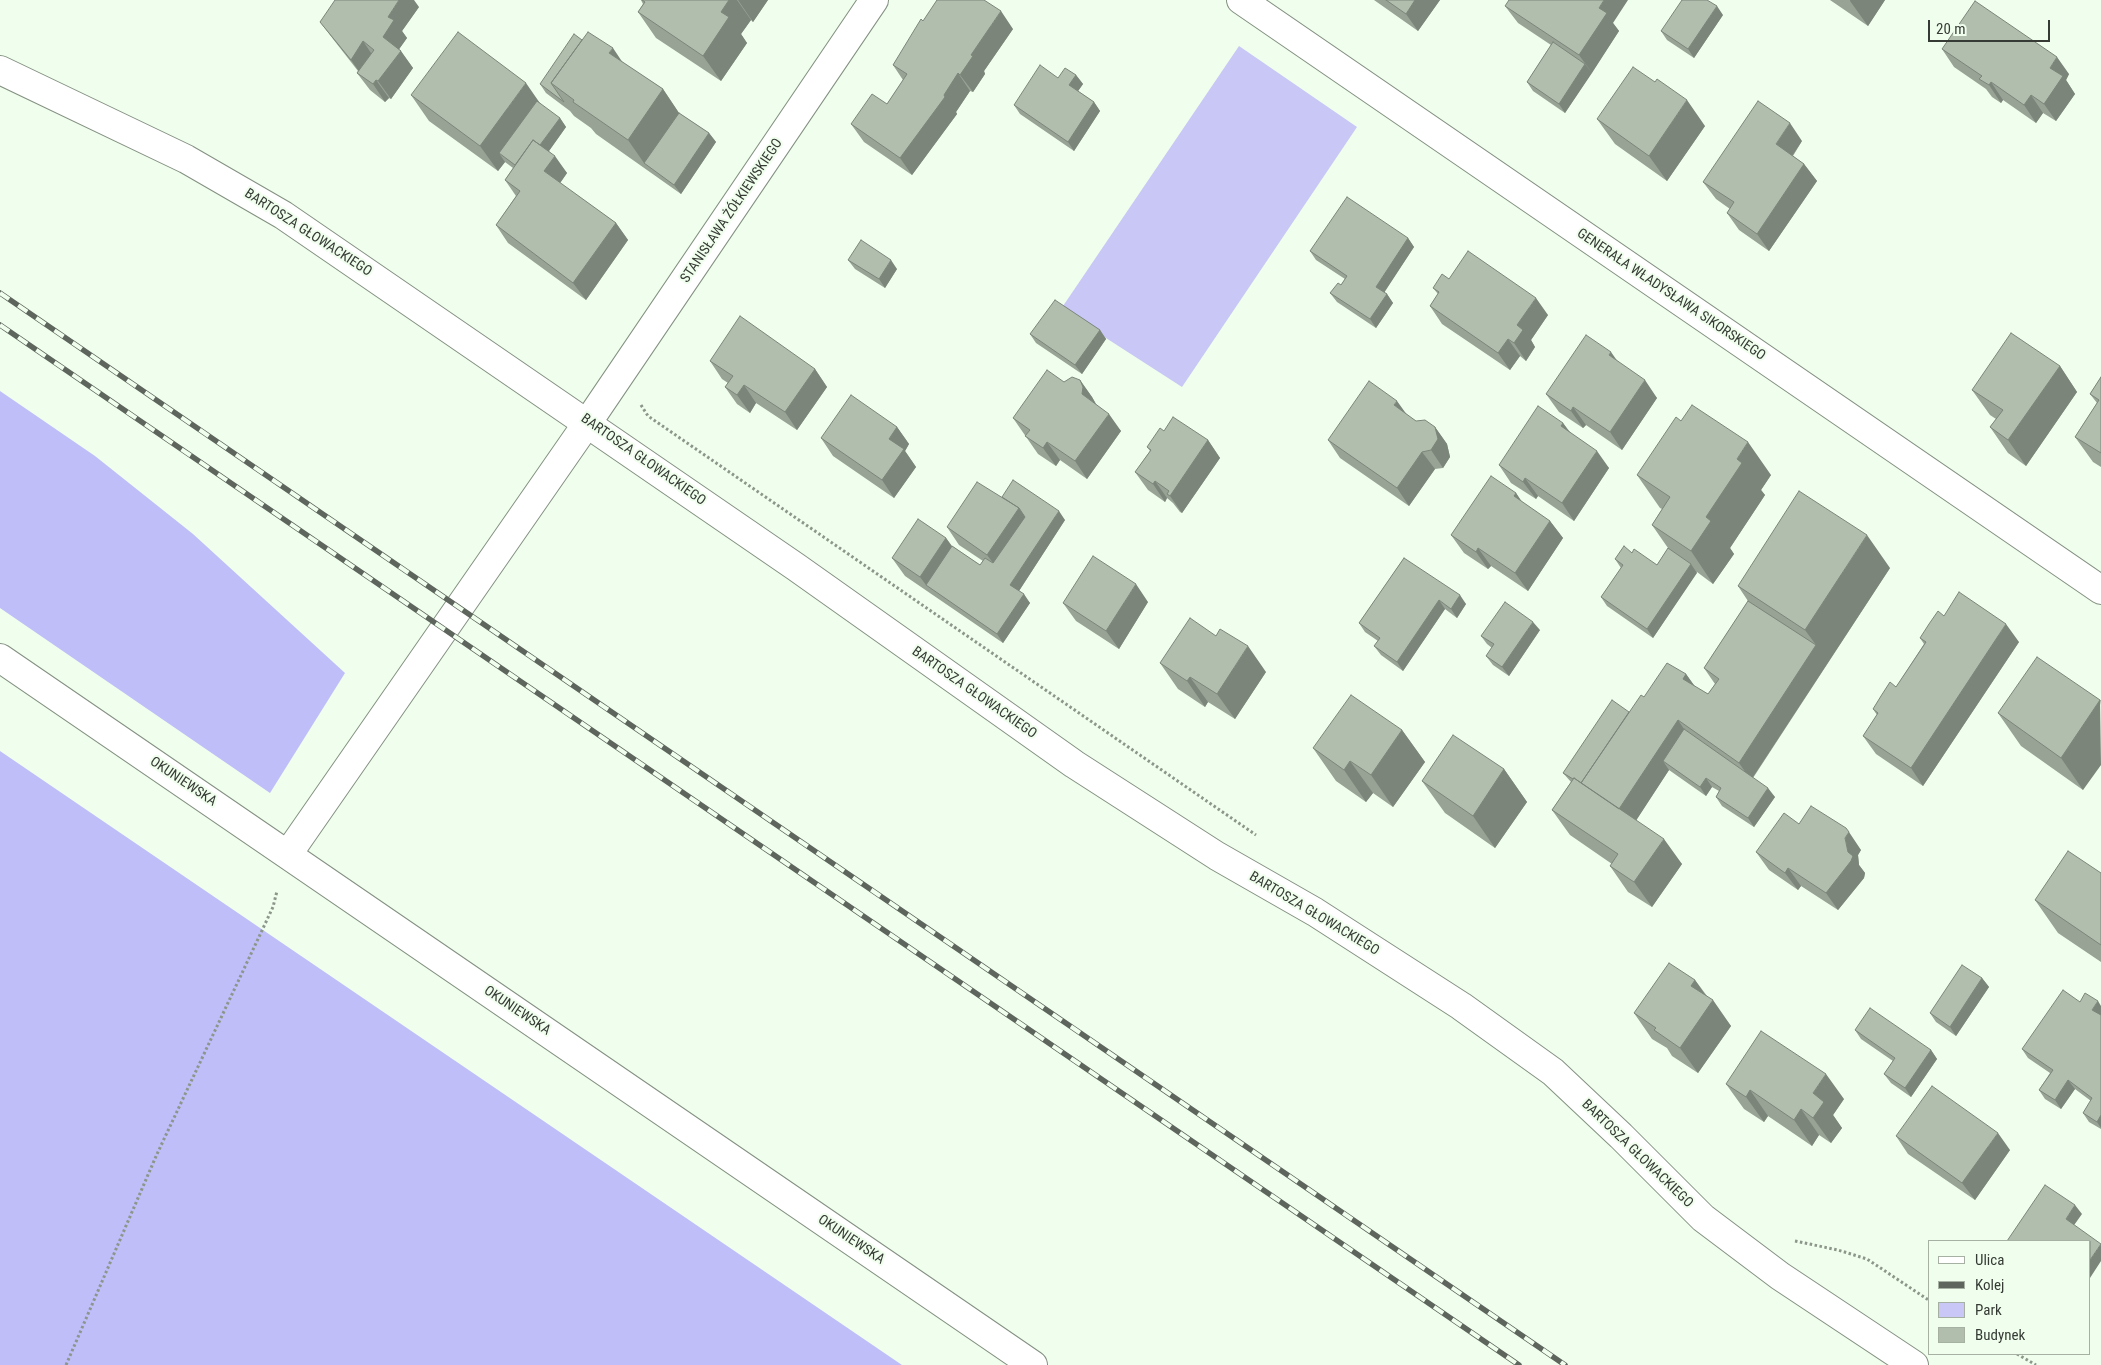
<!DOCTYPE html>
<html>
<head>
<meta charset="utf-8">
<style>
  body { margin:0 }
  #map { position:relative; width:2101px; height:1365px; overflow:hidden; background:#f0feed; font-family:"Roboto Condensed",sans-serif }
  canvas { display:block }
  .legend { position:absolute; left:1928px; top:1240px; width:162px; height:115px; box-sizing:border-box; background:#f0feed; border:1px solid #a6b0a3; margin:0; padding:6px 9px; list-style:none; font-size:15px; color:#363c35 }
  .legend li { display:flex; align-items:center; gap:10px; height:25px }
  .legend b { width:25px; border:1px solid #a6b0a3 }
  .scale { position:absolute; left:1928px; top:20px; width:122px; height:22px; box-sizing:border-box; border:2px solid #363c35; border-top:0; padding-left:6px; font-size:15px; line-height:18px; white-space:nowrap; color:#363c35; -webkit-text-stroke:4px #f0feed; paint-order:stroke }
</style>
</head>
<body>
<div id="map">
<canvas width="2101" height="1365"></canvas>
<ul class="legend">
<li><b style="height:6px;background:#fff"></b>Ulica</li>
<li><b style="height:6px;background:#5d655c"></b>Kolej</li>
<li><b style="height:14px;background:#c8c7f5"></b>Park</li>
<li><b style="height:14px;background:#b1beae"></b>Budynek</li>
</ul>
<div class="scale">20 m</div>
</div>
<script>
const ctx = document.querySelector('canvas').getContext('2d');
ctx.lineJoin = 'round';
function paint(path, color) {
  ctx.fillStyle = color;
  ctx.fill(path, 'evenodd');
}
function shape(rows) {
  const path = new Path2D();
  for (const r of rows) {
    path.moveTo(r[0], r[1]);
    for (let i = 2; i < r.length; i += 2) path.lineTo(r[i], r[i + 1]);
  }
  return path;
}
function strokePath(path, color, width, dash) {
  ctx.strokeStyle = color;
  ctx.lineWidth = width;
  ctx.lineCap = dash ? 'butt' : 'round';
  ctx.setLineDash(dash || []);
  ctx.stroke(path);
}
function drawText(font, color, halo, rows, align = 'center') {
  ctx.font = font + ' "Roboto Condensed",sans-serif';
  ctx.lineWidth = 4;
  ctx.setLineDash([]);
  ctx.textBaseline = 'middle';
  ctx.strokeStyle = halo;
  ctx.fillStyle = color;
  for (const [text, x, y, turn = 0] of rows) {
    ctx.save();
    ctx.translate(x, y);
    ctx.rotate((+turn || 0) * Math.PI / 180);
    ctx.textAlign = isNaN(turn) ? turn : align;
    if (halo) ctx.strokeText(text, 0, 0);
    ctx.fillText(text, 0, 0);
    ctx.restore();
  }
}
const green = shape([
  [1239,46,1357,127,1182,387,1061,309]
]);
const forest = shape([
  [0,391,95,456,193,534,345,673,270,793,0,608],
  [0,751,902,1365,0,1365]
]);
const path = shape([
  [641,405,648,416,1256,835],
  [1795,1241,1838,1250,1867,1259,1930,1301],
  [2017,1354,2036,1365],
  [66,1365,157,1154,273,907,277,891]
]);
const minor = shape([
  [1241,0,2101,590],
  [0,70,186,159,283,215,796,567,1074,764,1217,856,1315,912,1461,1006,1553,1072,1621,1136,1703,1218,1780,1276,1914,1365],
  [588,422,874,0]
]);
const tertiary = shape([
  [288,854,588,422]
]);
const secondary = shape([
  [0,658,1033,1365]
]);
const rail = shape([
  [0,293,1565,1365],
  [0,325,1519,1365]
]);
const wall = shape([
  [641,0,768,0,753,22,751,20,741,34,747,43,721,81,656,38,638,12,643,4],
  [1374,0,1440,0,1418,31],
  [1830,0,1885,0,1868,26],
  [1505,6,1613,23,1619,31,1565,113,1533,91,1527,82,1551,45,1518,23],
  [419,7,402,31,407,38,399,49,413,68,391,99,389,98,385,102,370,90,357,73,358,71,333,39,320,22],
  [1723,15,1694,58,1667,40,1661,31],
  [923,21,1013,29,984,71,985,74,973,92,970,91,956,112,957,114,912,175,864,142,851,124,887,104,903,80,893,65],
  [582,40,622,62,663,89,679,113,709,133,716,142,681,194,596,134,591,128,574,116,570,111,546,93,540,84],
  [1942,49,2069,74,2066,80,2075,94,2056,121,2043,113,2036,123,2003,100,2001,103,1992,97,1986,89,1954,67],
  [1076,75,1083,84,1078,91,1094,102,1100,111,1074,151,1020,114,1014,105,1058,78],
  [411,95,560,118,566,127,549,151,567,173,560,183,616,223,628,240,586,300,508,243,496,225,516,196,505,180,513,168,505,162,498,171,429,121],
  [1597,119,1705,126,1667,181,1615,144],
  [1802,141,1793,156,1804,164,1817,181,1769,251,1739,230,1727,213,1730,209,1716,199,1703,182],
  [1408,238,1414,247,1384,292,1387,294,1393,303,1376,328,1337,302,1330,293,1341,285,1345,279,1316,260,1310,251],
  [848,260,897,269,885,288,855,269],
  [1449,279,1548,315,1531,340,1535,347,1526,361,1520,356,1510,370,1442,324,1430,306,1438,294,1433,288],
  [1100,330,1106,339,1082,374,1036,343,1030,334],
  [710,361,815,369,827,387,797,430,756,403,750,413,737,404,725,387,728,383,722,379],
  [1617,361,1657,398,1622,450,1586,425,1583,428,1559,412,1546,394],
  [2060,366,2077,392,2026,466,2008,453,1990,427,1996,419,1990,415,1972,390],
  [2101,377,2101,467,2093,462,2075,437,2097,403,2090,394],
  [1080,380,1092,397,1096,404,1121,431,1087,479,1060,460,1056,466,1038,454,1013,418,1064,382],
  [1407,415,1416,421,1435,427,1447,444,1450,457,1443,468,1435,469,1409,506,1340,458,1328,440],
  [1563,423,1570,432,1609,468,1574,521,1538,496,1536,499,1511,483,1499,465],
  [897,427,909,444,905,451,916,467,894,498,833,456,821,438],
  [1164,431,1208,440,1220,458,1182,513,1180,512,1173,503,1167,498,1165,502,1148,490,1135,472,1150,451,1147,447],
  [1637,475,1771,475,1761,490,1765,495,1730,548,1734,554,1713,584,1697,572,1653,638,1607,606,1601,597,1621,568,1615,559,1632,553,1657,565,1668,548,1652,525,1662,509,1660,508],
  [1516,493,1522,502,1550,521,1563,538,1528,591,1491,566,1488,569,1464,553,1451,535],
  [1002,497,1065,520,1019,591,1030,603,1003,643,905,576,892,558,946,538,952,546,980,565,983,561,959,545,947,527],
  [1404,558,1466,604,1457,618,1445,609,1403,671,1381,655,1374,646,1378,641,1365,632,1359,623],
  [1890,568,1753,778,1775,797,1754,827,1722,806,1716,797,1719,791,1712,787,1706,796,1669,770,1636,820,1682,864,1652,907,1628,892,1610,866,1612,864,1570,835,1552,810,1571,782,1563,773,1629,712,1644,697,1686,674,1695,687,1708,694,1715,684,1704,668,1748,601,1738,586],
  [1148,602,1119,649,1076,621,1063,603],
  [1944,616,2019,642,1923,786,1876,754,1863,736,1877,715,1873,709,1896,687,1924,644,1920,638],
  [1540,630,1509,676,1493,665,1486,656,1492,648,1487,644,1481,636],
  [1160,663,1266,672,1235,719,1208,702,1205,707,1178,689],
  [2101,700,2083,790,2021,746,1998,713],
  [1402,730,1425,762,1393,807,1373,793,1366,802,1336,781,1313,748],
  [1504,769,1527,802,1495,848,1445,813,1422,781],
  [1799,824,1861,850,1858,855,1859,865,1865,873,1864,878,1838,910,1801,886,1798,890,1769,870,1756,852],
  [2101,873,2101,962,2058,933,2035,900],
  [1982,978,1989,987,1956,1036,1936,1022,1930,1013],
  [1695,980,1707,996,1731,1026,1698,1073,1672,1056,1667,1048,1652,1039,1634,1013],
  [2101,1015,2101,1129,2089,1122,2083,1113,2091,1101,2075,1089,2061,1109,2045,1099,2039,1090,2050,1073,2028,1058,2022,1049],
  [1855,1030,1931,1050,1937,1059,1911,1097,1891,1083,1884,1074,1893,1061,1861,1039],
  [1726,1084,1844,1099,1833,1115,1842,1128,1831,1143,1819,1135,1812,1146,1768,1116,1764,1122,1744,1109],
  [1896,1136,2010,1150,1975,1200,1908,1154]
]);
const shadedWall = shape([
  [399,0,414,0,419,7,402,31,407,38,395,55,383,37,388,17],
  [729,0,737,0,751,20,741,34,747,43,721,81,703,56,721,12],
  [738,0,768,0,753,22],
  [1415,0,1440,0,1418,31,1406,14],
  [1604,0,1628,0,1613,23,1619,31,1592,73,1579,55,1599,8],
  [1850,0,1885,0,1868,26,1850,1],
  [1717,6,1723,15,1694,58,1688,49],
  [1001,11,1013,29,984,71,985,74,973,92,960,75,971,55],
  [363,41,375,59,363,77,351,60],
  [613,48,635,81,609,53],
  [401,51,413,68,391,99,378,81],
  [2057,57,2069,74,2066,80,2075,94,2056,121,2044,104,2050,68],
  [1585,64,1592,73,1565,113,1559,104],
  [958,73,970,91,956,112,957,114,912,175,900,158],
  [1076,75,1083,84,1076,94,1069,85],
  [376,80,389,98,385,102,373,84],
  [1991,82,2003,100,2001,103,1989,85],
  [526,83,544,109,499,153,505,162,498,171,480,146],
  [663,89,685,122,644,163,628,140],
  [2031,95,2043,113,2036,123,2024,105],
  [1687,100,1705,126,1667,181,1649,156],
  [1094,102,1100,111,1074,151,1068,142],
  [560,118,566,127,529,179,522,170],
  [1790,123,1802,141,1788,162,1776,144],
  [709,133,716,142,681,194,674,185],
  [555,156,567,173,556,189,544,171],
  [1804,164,1817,181,1769,251,1757,234],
  [616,223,628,240,586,300,573,283],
  [1408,238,1414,247,1382,296,1376,287],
  [891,260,897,269,885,288,879,279],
  [1387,294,1393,303,1376,328,1370,319],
  [1536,298,1548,315,1531,340,1535,347,1526,361,1514,343,1517,325],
  [1100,330,1106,339,1082,374,1075,365],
  [1508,339,1520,356,1510,370,1498,353],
  [1611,352,1623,369,1609,355],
  [2060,366,2077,392,2026,466,2008,440],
  [815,369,827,387,797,430,785,412],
  [1080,380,1092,397,1096,404,1082,394],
  [1645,380,1657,398,1622,450,1610,432],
  [744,385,756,403,750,413,737,395],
  [1397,401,1410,419,1394,405],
  [1573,407,1586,425,1583,428,1571,411],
  [1109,414,1121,431,1087,479,1075,461],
  [1563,423,1575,440,1561,426],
  [897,427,909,444,905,451,916,467,894,498,882,480,889,439],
  [1435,427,1447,444,1450,457,1443,468,1431,450],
  [1208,440,1220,458,1182,513,1170,496],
  [1047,442,1060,460,1056,466,1043,448],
  [1748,442,1771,475,1761,490,1765,495,1730,548,1734,554,1713,584,1691,551,1706,517,1737,459],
  [1597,451,1609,468,1574,521,1562,503],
  [1422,452,1435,469,1409,506,1397,488],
  [1525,478,1538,496,1536,499,1523,482],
  [1155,481,1167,498,1165,502,1153,484],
  [1516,493,1528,511,1514,496],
  [1019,508,1031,526,1000,572,987,555],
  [1059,511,1065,520,1017,594,1010,585],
  [1550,521,1563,538,1528,591,1515,573],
  [1867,535,1890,568,1751,780,1739,763,1816,645,1805,630],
  [946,538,958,555,926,585,920,577],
  [1478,548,1491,566,1488,569,1476,552],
  [1691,564,1697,573,1653,638,1647,629],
  [1136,584,1148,602,1119,649,1106,631],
  [1024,594,1030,603,1003,643,997,634],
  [1460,595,1466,604,1457,618,1451,609],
  [1439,600,1445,609,1403,671,1397,662],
  [1533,622,1540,630,1509,676,1502,667],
  [2006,624,2019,642,1923,786,1911,768],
  [1248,646,1266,672,1235,719,1217,694],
  [1686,674,1699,692,1683,679],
  [1190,677,1208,702,1205,707,1187,681],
  [2100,700,2101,765,2083,790,2061,758],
  [1678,720,1690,738,1663,761,1669,770,1630,830,1617,812],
  [1402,730,1425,762,1393,807,1371,775],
  [1350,761,1373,793,1366,802,1344,770],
  [1504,769,1527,802,1495,848,1473,816],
  [1706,778,1712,787,1706,796,1700,787],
  [1768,788,1775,797,1754,827,1748,818],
  [1849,832,1861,850,1858,855,1859,865,1865,873,1864,878,1838,910,1826,893,1848,852,1845,838],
  [1664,839,1682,864,1652,907,1634,882],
  [1788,868,1801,886,1798,890,1785,873],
  [1982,978,1989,987,1956,1036,1950,1027],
  [1695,980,1711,1003,1713,1000,1731,1026,1698,1073,1680,1048,1691,986],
  [2098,1001,2101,1006,2101,1015,2099,1019,2092,1010],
  [1931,1050,1937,1059,1911,1097,1905,1088],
  [1826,1074,1844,1099,1833,1115,1842,1128,1831,1143,1813,1118,1813,1093],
  [2068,1080,2075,1089,2061,1109,2055,1100],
  [1750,1090,1768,1116,1764,1122,1746,1097],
  [1801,1109,1819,1135,1812,1146,1794,1120],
  [2101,1115,2101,1128,2097,1122],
  [1998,1133,2010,1150,1975,1200,1962,1183],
  [2075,1205,2082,1214,2072,1228,2066,1219],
  [2101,1244,2101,1261,2090,1278,2090,1260]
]);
const building = shape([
  [335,0,399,0,388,17,394,20,383,37,401,51,378,81,376,80,373,84,357,73,374,50,363,41,351,60,320,22,335,0],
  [642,0,729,0,721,12,729,17,703,56,638,12,645,2,642,0],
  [937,0,984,0,1001,11,971,55,973,56,960,75,958,73,944,95,945,97,900,158,851,124,872,94,887,104,907,74,893,65,921,19,923,21,937,0],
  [1386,0,1415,0,1406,14,1386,0],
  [1509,0,1604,0,1599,8,1607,13,1579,55,1505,6,1509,0],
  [1682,0,1707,0,1717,6,1688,49,1661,31,1682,0],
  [1975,1,2057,57,2050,68,2063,76,2044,104,2031,95,2024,105,1991,82,1989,85,1979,79,1982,76,1942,49,1975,1],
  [458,32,526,83,480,146,411,95,458,32],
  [588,32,613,48,609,53,663,89,628,140,573,102,574,100,551,83,588,32],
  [574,34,582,40,551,83,564,102,540,84,574,34],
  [1553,42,1585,64,1559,104,1527,82,1553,42],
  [1040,65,1058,78,1065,68,1076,75,1069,85,1094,102,1068,142,1014,105,1040,65],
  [1633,67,1655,82,1657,79,1687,100,1649,156,1597,119,1633,67],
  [537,101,560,118,540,145,533,140,515,165,499,153,537,101],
  [1758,101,1790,123,1776,144,1804,164,1757,234,1727,213,1734,202,1703,182,1758,101],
  [679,113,709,133,674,185,644,163,679,113],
  [533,140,555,156,544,171,616,223,573,283,496,225,520,191,505,180,533,140],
  [1347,197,1408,238,1376,287,1387,294,1370,319,1330,293,1338,283,1341,285,1347,276,1310,251,1347,197],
  [861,240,891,260,879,279,848,260,861,240],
  [1468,251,1536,298,1517,325,1523,330,1514,343,1508,339,1498,353,1430,306,1439,292,1433,288,1442,274,1449,279,1468,251],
  [1055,300,1100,330,1075,365,1030,334,1055,300],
  [740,316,815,369,785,412,744,385,737,395,725,387,733,376,710,361,740,316],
  [2011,333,2060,366,2008,440,1990,427,2003,410,1972,390,2011,333],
  [1586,335,1611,352,1609,355,1645,380,1610,432,1573,407,1571,411,1546,394,1586,335],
  [1047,370,1064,382,1072,377,1080,380,1083,387,1082,394,1109,414,1075,461,1047,442,1043,448,1025,436,1030,430,1013,418,1047,370],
  [2101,377,2101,453,2075,437,2099,400,2090,394,2101,377],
  [1369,381,1397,401,1394,405,1416,421,1425,420,1435,427,1438,439,1431,450,1422,452,1397,488,1328,440,1369,381],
  [851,395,897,427,889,439,904,449,882,480,821,438,851,395],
  [1692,405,1748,442,1737,459,1742,463,1706,517,1711,521,1691,551,1652,525,1670,497,1637,475,1676,417,1681,421,1692,405],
  [1538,406,1563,423,1561,426,1597,451,1562,503,1525,478,1523,482,1499,465,1538,406],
  [1173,417,1208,440,1170,496,1167,494,1169,491,1155,481,1153,484,1135,472,1151,450,1147,447,1160,428,1164,431,1173,417],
  [1491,476,1516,493,1514,496,1550,521,1515,573,1478,548,1476,552,1451,535,1491,476],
  [1013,480,1059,511,1010,585,1024,594,997,634,926,585,952,546,980,565,985,558,993,563,1025,517,1019,508,1002,497,1013,480],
  [977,482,1019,508,987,555,947,527,977,482],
  [1799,491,1867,535,1805,630,1738,586,1799,491],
  [918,519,946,538,920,577,892,558,918,519],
  [1624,546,1632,553,1634,549,1657,565,1668,548,1691,564,1647,629,1601,597,1623,565,1615,559,1624,546],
  [1093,556,1136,584,1106,631,1063,603,1093,556],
  [1404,558,1460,595,1451,609,1439,600,1397,662,1374,646,1380,638,1359,623,1404,558],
  [1959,592,2006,624,1911,768,1863,736,1878,713,1873,709,1881,696,1890,682,1896,687,1926,642,1920,638,1929,624,1938,611,1944,616,1959,592],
  [1748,601,1816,645,1739,763,1678,720,1619,809,1581,783,1641,695,1644,697,1667,663,1686,674,1683,679,1708,694,1719,679,1704,668,1748,601],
  [1505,602,1533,622,1502,667,1486,656,1494,644,1481,636,1505,602],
  [1190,618,1216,636,1220,629,1248,646,1217,694,1190,677,1187,681,1160,663,1190,618],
  [2037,657,2100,700,2061,758,1998,713,2037,657],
  [1351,695,1402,730,1371,775,1350,761,1344,770,1313,748,1351,695],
  [1612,700,1629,712,1581,783,1574,778,1573,779,1563,773,1612,700],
  [1684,729,1768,788,1748,818,1716,797,1721,788,1706,778,1700,787,1663,761,1684,729],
  [1453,735,1504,769,1473,816,1422,781,1453,735],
  [1574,778,1664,839,1634,882,1610,866,1618,854,1552,810,1574,778],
  [1811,806,1846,828,1849,832,1845,838,1848,852,1853,856,1851,861,1826,893,1788,868,1785,873,1756,852,1784,813,1799,824,1811,806],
  [2068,851,2101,873,2101,945,2035,900,2068,851],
  [1669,963,1695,980,1691,986,1713,1000,1680,1048,1654,1030,1656,1028,1634,1013,1669,963],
  [1962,965,1982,978,1950,1027,1930,1013,1962,965],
  [2063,990,2080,1002,2085,993,2098,1001,2092,1010,2101,1015,2101,1115,2097,1122,2083,1113,2092,1098,2068,1080,2055,1100,2039,1090,2053,1070,2022,1049,2063,990],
  [1870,1008,1931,1050,1905,1088,1884,1074,1895,1058,1855,1030,1870,1008],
  [1761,1031,1826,1074,1813,1093,1824,1102,1813,1118,1801,1109,1794,1120,1750,1090,1746,1097,1726,1084,1761,1031],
  [1932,1086,1998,1133,1962,1183,1896,1136,1932,1086],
  [2045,1185,2075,1205,2066,1219,2101,1244,2090,1260,2090,1241,2007,1241,2045,1185]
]);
const streetNames = [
  ["STANISŁAWA ŻÓŁKIEWSKIEGO",732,211,-56],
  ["BARTOSZA GŁOWACKIEGO",308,233,33],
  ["GENERAŁA WŁADYSŁAWA SIKORSKIEGO",1671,295,34],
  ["BARTOSZA GŁOWACKIEGO",643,460,35],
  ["BARTOSZA GŁOWACKIEGO",974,693,35],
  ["OKUNIEWSKA",183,782,34],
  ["BARTOSZA GŁOWACKIEGO",1314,914,31],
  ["OKUNIEWSKA",517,1011,34],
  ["BARTOSZA GŁOWACKIEGO",1637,1154,44],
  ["OKUNIEWSKA",851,1240,34]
];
paint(green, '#c8c7f5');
paint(forest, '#bfbef9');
strokePath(minor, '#849182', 30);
strokePath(tertiary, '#849182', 30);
strokePath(secondary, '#849182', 30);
strokePath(path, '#8c968a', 3, [2.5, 2.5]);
strokePath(minor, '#fff', 28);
strokePath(tertiary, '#fff', 28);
strokePath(secondary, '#fff', 28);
strokePath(rail, '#5d655c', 5.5);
strokePath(rail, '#f0feed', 4, [11]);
paint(wall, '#98a396');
paint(shadedWall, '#7c857a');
paint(building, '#b1beae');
strokePath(building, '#7c857a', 1);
drawText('14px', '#363c35', '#f0feed', streetNames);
</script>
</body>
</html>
